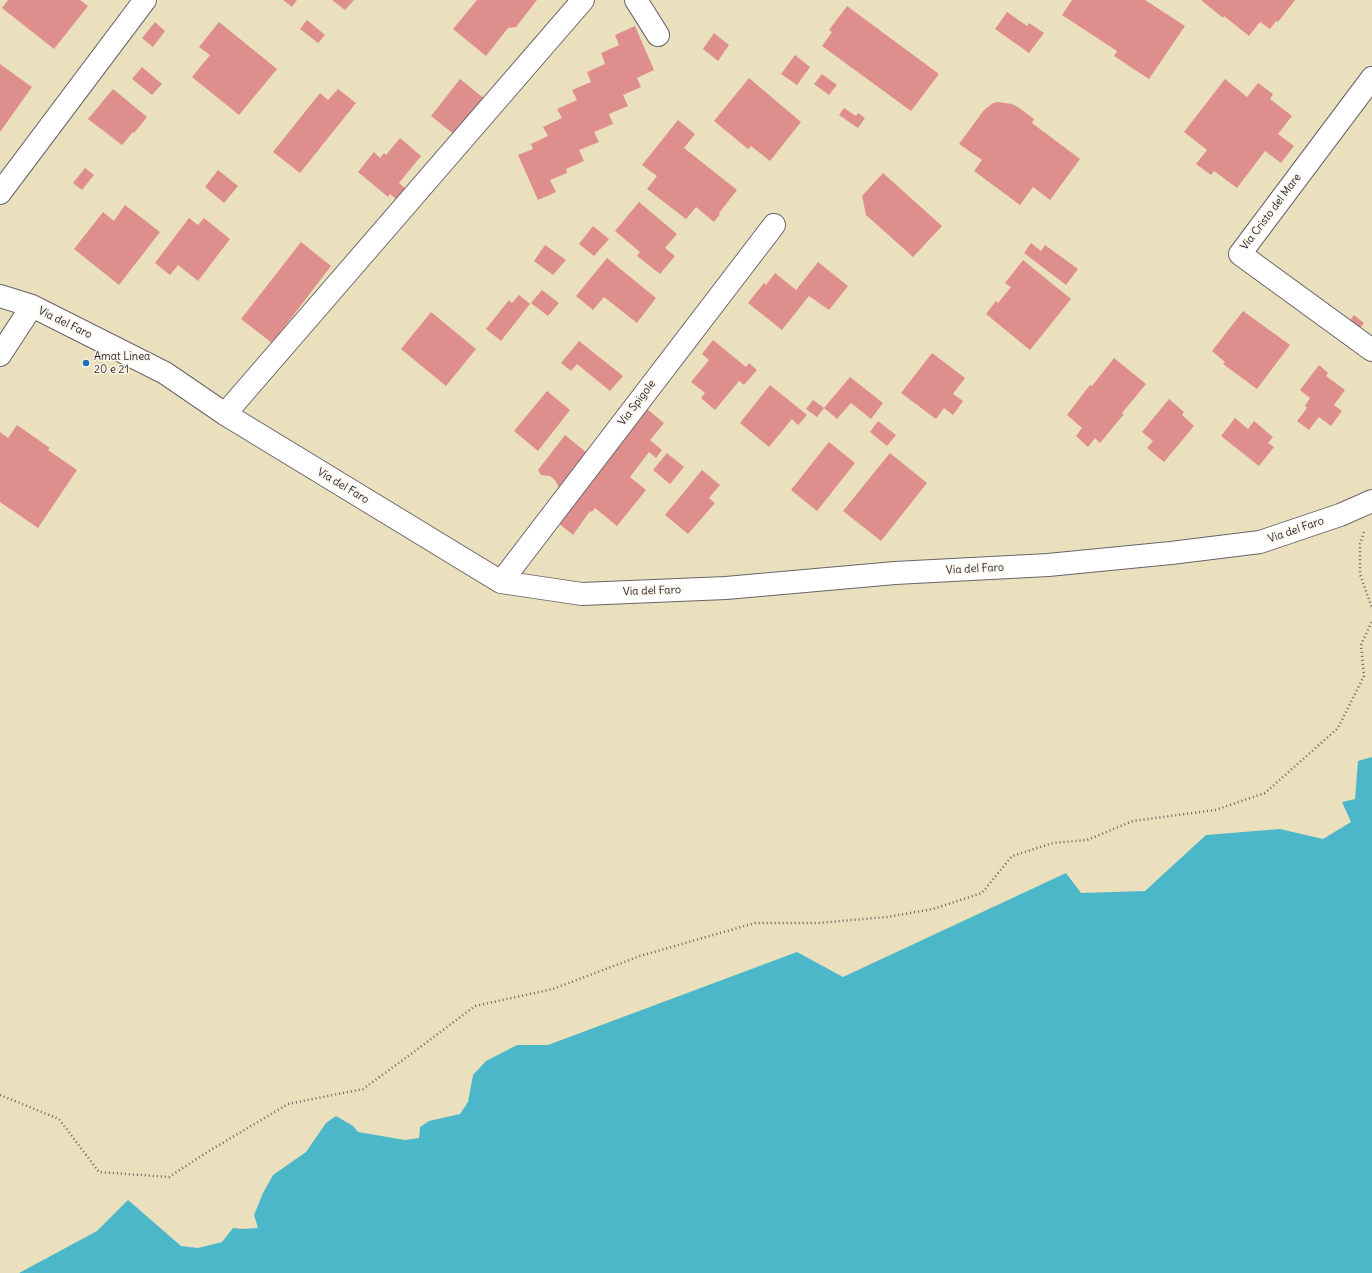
<!DOCTYPE html>
<html>
<head>
<meta charset="utf-8">
<style>
  body { margin:0 }
  canvas { display:block; background:#ebe0bd }
</style>
</head>
<body>
<canvas width="1372" height="1273"></canvas>
<script>
const ctx = document.querySelector('canvas').getContext('2d');
ctx.lineJoin = 'round';
function paint(path, color) {
  ctx.fillStyle = color;
  ctx.fill(path, 'evenodd');
}
function shape(rows) {
  const path = new Path2D();
  for (const r of rows) {
    path.moveTo(r[0], r[1]);
    for (let i = 2; i < r.length; i += 2) path.lineTo(r[i], r[i + 1]);
  }
  return path;
}
function strokePath(path, color, width, dash) {
  ctx.strokeStyle = color;
  ctx.lineWidth = width;
  ctx.lineCap = dash ? 'butt' : 'round';
  ctx.setLineDash(dash || []);
  ctx.stroke(path);
}
function drawText(font, color, halo, rows, align = 'center') {
  ctx.font = font + ' Delius,sans-serif';
  ctx.lineWidth = 3;
  ctx.setLineDash([]);
  ctx.textBaseline = 'middle';
  ctx.strokeStyle = halo;
  ctx.fillStyle = color;
  for (const [text, x, y, turn = 0] of rows) {
    ctx.save();
    ctx.translate(x, y);
    ctx.rotate((+turn || 0) * Math.PI / 180);
    ctx.textAlign = isNaN(turn) ? turn : align;
    if (halo) ctx.strokeText(text, 0, 0);
    ctx.fillText(text, 0, 0);
    ctx.restore();
  }
}
const water = shape([
  [1372,757,1372,1273,19,1273,97,1231,128,1200,181,1246,198,1248,222,1242,233,1228,242,1229,258,1228,254,1215,263,1193,273,1175,306,1152,326,1123,336,1116,353,1126,358,1132,405,1140,419,1138,420,1127,429,1121,460,1114,468,1102,473,1075,486,1061,517,1045,548,1045,797,952,843,977,1066,873,1081,893,1145,891,1206,835,1280,829,1323,839,1351,822,1342,802,1355,799,1358,761]
]);
const building = shape([
  [8,0,80,0,88,6,54,49,2,8],
  [283,0,297,0,292,7],
  [332,0,354,0,345,10],
  [477,0,537,0,516,27,508,28,486,56,453,29],
  [1072,0,1145,0,1185,26,1149,79,1114,56,1117,51,1062,15],
  [1201,0,1295,0,1278,22,1276,21,1270,29,1260,22,1249,36,1224,16,1223,18],
  [847,6,939,74,911,111,822,46,832,32,829,30],
  [1007,12,1027,26,1029,23,1044,33,1029,53,995,29],
  [307,20,325,35,318,43,300,29],
  [155,22,165,31,153,47,142,38],
  [219,22,277,69,239,115,192,77,210,55,199,47],
  [635,26,654,70,637,78,641,87,623,95,628,106,609,114,613,124,594,132,599,142,579,150,584,161,566,169,567,173,550,180,556,192,538,200,518,155,533,149,531,144,548,136,543,127,562,118,557,109,577,100,572,90,591,82,587,72,605,64,601,53,619,45,615,35],
  [714,33,729,45,718,61,703,49],
  [795,55,810,67,797,85,781,74],
  [0,64,32,87,0,132],
  [142,67,162,84,152,95,132,79],
  [822,74,837,85,829,95,814,84],
  [749,78,801,122,770,161,751,146,748,149,714,121],
  [460,79,486,100,456,136,431,116],
  [1225,79,1247,97,1258,83,1273,94,1270,99,1292,116,1278,134,1294,146,1281,163,1265,151,1237,188,1214,171,1211,175,1196,164,1207,150,1184,132],
  [113,89,147,117,134,133,133,132,122,145,88,119],
  [338,89,356,103,300,173,273,152,320,93,328,100],
  [998,102,1012,104,1018,107,1034,119,1032,123,1080,159,1050,200,1033,187,1020,205,974,171,982,160,959,144,984,110,993,103],
  [844,108,856,116,858,113,865,118,858,128,839,115],
  [678,120,695,134,684,148,737,190,719,213,720,214,714,222,696,207,686,219,647,189,657,176,642,165],
  [400,138,421,156,399,183,407,190,398,201,390,194,388,197,358,172,374,152,380,158,384,153,386,155],
  [85,168,94,175,82,190,73,183],
  [218,170,238,186,224,203,205,187],
  [883,173,942,226,913,257,866,215,862,196],
  [639,202,677,234,665,248,675,256,660,274,637,256,640,252,615,231],
  [125,205,160,232,119,285,74,249,103,212,114,221],
  [189,218,198,225,204,218,230,239,198,281,178,265,170,275,155,263],
  [593,226,609,239,594,256,579,244],
  [301,242,331,266,272,343,241,319],
  [1031,243,1041,251,1045,245,1078,269,1066,285,1024,253],
  [545,245,566,260,553,275,534,261],
  [607,258,656,298,637,323,604,297,593,310,576,296],
  [1023,260,1071,299,1030,350,986,314,996,301,998,303,1011,287,1005,283],
  [818,262,848,286,829,310,809,296,782,330,748,303,764,283,766,285,775,273,796,290],
  [542,290,559,303,548,316,531,303],
  [519,295,530,304,501,341,486,329,509,300,512,303],
  [1243,311,1290,345,1257,389,1223,364,1225,362,1212,351],
  [431,312,476,349,446,386,401,349],
  [1354,315,1364,323,1357,332,1347,325],
  [713,340,746,367,749,363,757,370,744,385,739,381,715,410,701,398,705,393,691,382,709,360,702,354],
  [579,341,623,376,610,391,577,364,571,371,561,363],
  [932,353,965,378,953,394,963,401,953,415,944,408,936,419,901,393],
  [1114,358,1146,384,1122,413,1124,414,1100,443,1095,438,1088,447,1076,436,1082,428,1067,415,1090,385,1092,386],
  [1319,365,1328,373,1326,376,1345,390,1334,405,1342,411,1331,426,1319,417,1309,430,1297,421,1307,408,1305,406,1310,398,1300,390],
  [850,377,883,403,871,419,851,403,837,419,824,408],
  [770,385,807,415,798,425,792,419,769,447,740,423],
  [547,391,570,410,538,451,514,431],
  [1169,399,1184,412,1182,415,1194,426,1164,462,1147,448,1153,441,1142,432],
  [813,400,824,408,817,417,806,409],
  [647,409,664,423,650,440,662,450,656,458,649,452,630,477,646,490,617,526,595,508,592,512,590,511,573,535,557,522],
  [1235,418,1248,429,1254,421,1273,437,1268,443,1274,447,1259,466,1221,436],
  [878,421,896,435,887,446,870,432],
  [17,425,50,448,48,450,77,470,38,528,0,502,0,432,8,438],
  [565,435,592,457,559,488,555,480,550,476,541,475,538,470],
  [829,442,855,463,817,511,791,490],
  [667,453,684,467,670,484,653,470],
  [890,453,927,483,881,541,843,511],
  [702,470,720,485,709,498,715,503,688,534,665,515]
]);
const path = shape([
  [1364,532,1360,544,1360,574,1372,608],
  [0,1095,59,1119,99,1172,169,1177,209,1151,288,1104,363,1089,411,1054,475,1006,553,989,640,956,755,923,818,923,887,917,933,909,982,893,1012,856,1053,843,1087,840,1133,821,1215,810,1265,793,1338,728,1364,676,1361,645,1372,621]
]);
const minor = shape([
  [636,0,658,35],
  [1372,78,1240,254,1372,350],
  [0,193,145,0],
  [0,296,32,306,165,373,225,414,501,582,582,594,726,588,895,573,1048,565,1171,553,1260,542,1340,515,1372,501],
  [0,355,32,306],
  [225,414,583,0],
  [501,582,774,225]
]);
const markers = [
  [86,363,4,"#1f6fb2"]
];
const streetNames = [
  ["Via Cristo del Mare",1271,212,-53],
  ["Via del Faro",65,323,26],
  ["Via Spigole",637,403,-53],
  ["Via del Faro",343,486,31],
  ["Via del Faro",1296,530,-19],
  ["Via del Faro",975,569,-3],
  ["Via del Faro",652,591,-2]
];
const poiNames = [
  ["Amat Linea",94,357],
  ["20 e 21",94,370]
];
paint(water, '#4db7ca');
paint(building, '#de8f8d');
strokePath(minor, '#686468', 24);
strokePath(path, '#686468', 2.5, [1, 3]);
strokePath(minor, '#fff', 22);
for (const [x, y, r, color] of markers) {
  const dot = new Path2D();
  dot.arc(x, y, r, 0, 2 * Math.PI);
  ctx.fillStyle = color;
  ctx.fill(dot);
  strokePath(dot, '#fcf5e5', 1.5);
}
drawText('11px', '#22223b', '#fcf5e5', streetNames);
drawText('11px', '#22223b', '#fcf5e5', poiNames, 'left');
</script>
</body>
</html>
